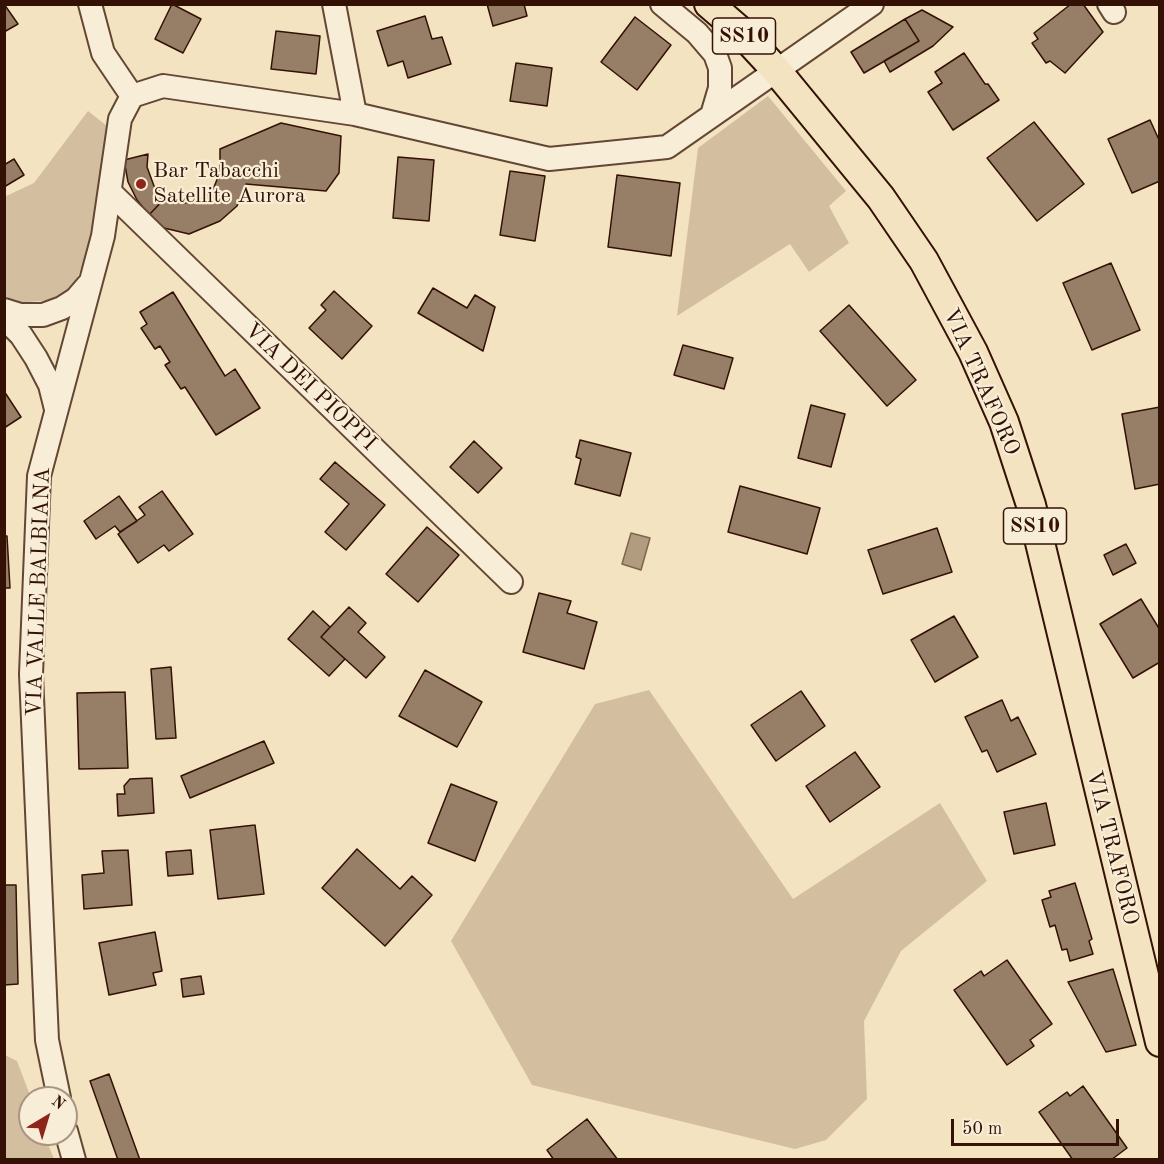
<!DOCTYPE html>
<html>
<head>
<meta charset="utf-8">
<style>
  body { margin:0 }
  #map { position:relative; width:1164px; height:1164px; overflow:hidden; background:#f4e3c0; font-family:"Old Standard TT",serif }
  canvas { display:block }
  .frame { position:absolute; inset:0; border:6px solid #331105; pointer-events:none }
  .north { position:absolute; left:18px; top:1086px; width:60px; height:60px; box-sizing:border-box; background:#f8edd6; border:2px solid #a99582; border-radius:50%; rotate:38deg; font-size:16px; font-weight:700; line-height:24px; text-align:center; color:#331105 }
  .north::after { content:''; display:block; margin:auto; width:21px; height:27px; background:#8f2418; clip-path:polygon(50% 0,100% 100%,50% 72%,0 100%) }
  .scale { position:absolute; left:951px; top:1119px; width:168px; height:27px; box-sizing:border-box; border:3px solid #331105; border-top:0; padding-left:8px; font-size:18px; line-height:21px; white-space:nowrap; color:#331105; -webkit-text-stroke:4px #f8edd6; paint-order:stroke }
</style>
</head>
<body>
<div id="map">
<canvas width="1164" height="1164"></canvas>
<div class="frame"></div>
<div class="north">N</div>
<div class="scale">50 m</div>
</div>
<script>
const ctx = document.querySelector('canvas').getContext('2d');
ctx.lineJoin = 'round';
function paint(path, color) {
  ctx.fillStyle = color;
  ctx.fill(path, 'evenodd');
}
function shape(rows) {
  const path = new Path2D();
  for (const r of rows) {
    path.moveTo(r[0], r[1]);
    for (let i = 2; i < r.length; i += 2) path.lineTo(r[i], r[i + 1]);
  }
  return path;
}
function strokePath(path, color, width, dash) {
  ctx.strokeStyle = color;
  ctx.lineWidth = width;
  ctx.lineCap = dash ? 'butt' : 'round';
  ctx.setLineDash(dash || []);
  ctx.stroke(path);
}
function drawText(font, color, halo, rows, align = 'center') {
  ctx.font = font + ' "Old Standard TT",serif';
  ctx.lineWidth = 4.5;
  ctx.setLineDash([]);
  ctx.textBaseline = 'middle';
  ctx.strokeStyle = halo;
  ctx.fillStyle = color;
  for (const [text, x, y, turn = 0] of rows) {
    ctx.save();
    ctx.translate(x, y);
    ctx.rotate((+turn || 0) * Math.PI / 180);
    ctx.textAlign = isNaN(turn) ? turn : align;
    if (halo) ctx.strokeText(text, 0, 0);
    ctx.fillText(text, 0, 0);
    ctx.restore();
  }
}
const green = shape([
  [768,96,846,191,829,206,849,243,809,272,790,244,677,316,698,148],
  [88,111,107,126,103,182,88,253,73,287,52,300,16,303,5,297,4,197,34,183],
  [649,690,793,899,940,803,987,881,901,951,864,1021,867,1099,826,1140,795,1149,532,1085,451,941,595,704],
  [5,1055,17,1061,31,1098,30,1134,44,1134,54,1159,5,1159]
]);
const water = shape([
  [631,533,650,538,641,570,622,564,631,533]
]);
const building = shape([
  [4,4,18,24,4,32,4,4],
  [172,4,201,19,183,53,155,39,172,4],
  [487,4,524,4,527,16,493,26,487,4],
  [1071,4,1083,4,1103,32,1065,73,1050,61,1046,63,1032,43,1038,39,1034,33,1071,4],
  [922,10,953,27,933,46,890,72,884,61,919,41,905,19,922,10],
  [425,16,432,39,442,37,451,64,408,78,403,61,388,66,377,31,425,16],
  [635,17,671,45,637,90,601,62,635,17],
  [905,19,919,41,864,73,851,52,905,19],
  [276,31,320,36,316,74,271,69,276,31],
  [964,53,985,84,988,84,999,100,953,130,928,92,942,83,935,72,964,53],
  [516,63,552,68,547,106,510,101,516,63],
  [1150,120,1160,142,1160,181,1132,193,1108,139,1150,120],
  [1034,122,1084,184,1037,221,987,158,1034,122],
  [281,123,341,136,339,173,326,191,246,184,237,206,220,221,189,234,164,228,147,221,149,215,166,197,185,203,204,198,214,187,220,172,220,149,281,123],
  [148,154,147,167,154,186,166,197,149,215,137,200,128,182,124,160,148,154],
  [398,157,434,160,429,221,393,218,398,157],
  [14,159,24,175,4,187,4,165,14,159],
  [510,171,545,176,535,241,500,235,510,171],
  [617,175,680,183,671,256,608,247,617,175],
  [1111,263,1140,330,1092,350,1063,283,1111,263],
  [433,288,467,308,475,295,495,307,483,351,418,313,433,288],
  [334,291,372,326,342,359,309,328,326,310,321,305,334,291],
  [173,292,225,376,235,369,260,408,216,435,185,387,181,389,165,365,170,362,160,346,155,349,141,328,147,324,140,312,173,292],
  [849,305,916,380,887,406,820,331,849,305],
  [683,345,733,358,724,389,674,375,683,345],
  [4,391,21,417,4,428,4,391],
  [811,405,845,414,831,467,798,458,811,405],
  [1160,407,1160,484,1135,489,1122,414,1160,407],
  [580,440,631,453,620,496,575,484,581,459,576,457,580,440],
  [474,441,502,468,478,493,450,467,474,441],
  [335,462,385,505,346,550,325,532,349,504,320,479,335,462],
  [740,486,820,508,807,554,728,532,740,486],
  [162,491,193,534,169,551,164,545,138,563,118,534,145,515,139,507,162,491],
  [119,496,137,521,120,532,115,526,96,539,84,521,119,496],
  [427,527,459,555,418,602,386,574,427,527],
  [937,528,952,572,883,594,868,550,937,528],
  [4,536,7,536,10,588,4,588,4,536],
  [1126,544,1136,563,1113,575,1104,555,1126,544],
  [539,593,571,601,567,613,597,622,584,669,523,652,539,593],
  [1141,599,1160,630,1160,662,1133,678,1100,624,1141,599],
  [349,607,366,623,358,632,385,657,366,678,321,637,349,607],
  [313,611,330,627,321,637,345,659,329,676,288,639,313,611],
  [954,616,978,657,935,682,911,640,954,616],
  [171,667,176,738,156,739,151,669,171,667],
  [425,670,482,702,457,747,399,716,425,670],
  [801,691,825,726,776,761,751,725,801,691],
  [125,692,128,768,79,769,77,693,125,692],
  [1002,700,1011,721,1018,717,1036,754,997,772,987,750,982,752,965,717,1002,700],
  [264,741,274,763,190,798,181,776,264,741],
  [855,752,880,787,830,822,806,786,855,752],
  [152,778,154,813,118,816,117,794,125,794,124,786,130,779,152,778],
  [451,784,497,802,475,861,428,843,451,784],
  [1046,803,1055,845,1014,854,1004,812,1046,803],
  [255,825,264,894,218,899,210,830,255,825],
  [357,849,400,889,412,876,432,895,385,946,322,888,357,849],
  [128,850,132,905,84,909,82,875,104,873,102,851,128,850],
  [191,850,193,874,168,876,166,852,191,850],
  [1075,883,1092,939,1089,941,1093,954,1070,961,1067,949,1062,950,1055,925,1050,927,1042,900,1051,897,1049,891,1075,883],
  [4,885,16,885,18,984,4,985,4,885],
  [155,932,162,971,153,973,156,985,109,995,99,943,155,932],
  [1007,960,1052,1024,1030,1040,1034,1046,1007,1065,954,990,981,971,984,976,1007,960],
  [1113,969,1136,1045,1106,1052,1068,982,1113,969],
  [201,976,204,994,183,997,181,979,201,976],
  [109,1074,140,1160,118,1160,90,1081,109,1074],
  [1083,1086,1127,1148,1111,1160,1073,1160,1039,1112,1067,1092,1070,1096,1083,1086],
  [587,1119,618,1160,554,1160,547,1150,587,1119]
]);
const minor = shape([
  [90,4,103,53,132,96],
  [334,4,355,114],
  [662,4,697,33,715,54,720,68,720,88,712,115],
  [1109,4,1114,12],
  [110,192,511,582],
  [4,310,20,315,43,315,62,308,76,299,88,285],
  [4,318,21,335,36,358,50,385,56,409],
  [59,1098,47,1040,31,674,39,476,103,236,120,119,132,96,163,86,355,114,549,159,667,147,872,4],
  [66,1131,74,1160]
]);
const major = shape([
  [709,4,738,29,776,70,881,198,924,261,973,352,1004,422,1031,505,1160,1042]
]);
const markers = [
  [141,184,6,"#8f2418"]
];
const shields = [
  [744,36,63],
  [1035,526,63]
];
const shieldNames = [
  ["SS10",744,36],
  ["SS10",1035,526]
];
const poiNames = [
  ["Bar Tabacchi",153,171],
  ["Satellite Aurora",153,196]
];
const streetNames = [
  ["VIA TRAFORO",981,382,66],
  ["VIA DEI PIOPPI",310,387,44],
  ["VIA VALLE BALBIANA",39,592,-88],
  ["VIA TRAFORO",1112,848,76]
];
paint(green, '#d3bfa0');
paint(water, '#b29c80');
strokePath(water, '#7f644f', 1.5);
paint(building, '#977e66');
strokePath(building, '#331105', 1.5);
strokePath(minor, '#634634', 26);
strokePath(major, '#331105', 32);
strokePath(minor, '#f8edd6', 22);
strokePath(major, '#f4e3c0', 28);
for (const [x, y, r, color] of markers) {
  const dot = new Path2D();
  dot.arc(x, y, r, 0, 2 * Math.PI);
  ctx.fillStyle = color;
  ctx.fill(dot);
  strokePath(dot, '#f8edd6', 2);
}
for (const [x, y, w] of shields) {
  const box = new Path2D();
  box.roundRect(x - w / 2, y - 18, w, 36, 4.5);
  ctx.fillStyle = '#f8edd6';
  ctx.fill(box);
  strokePath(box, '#331105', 1.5);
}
drawText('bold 21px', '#331105', null, shieldNames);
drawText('22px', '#331105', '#f8edd6', poiNames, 'left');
drawText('22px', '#331105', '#f8edd6', streetNames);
</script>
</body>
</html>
